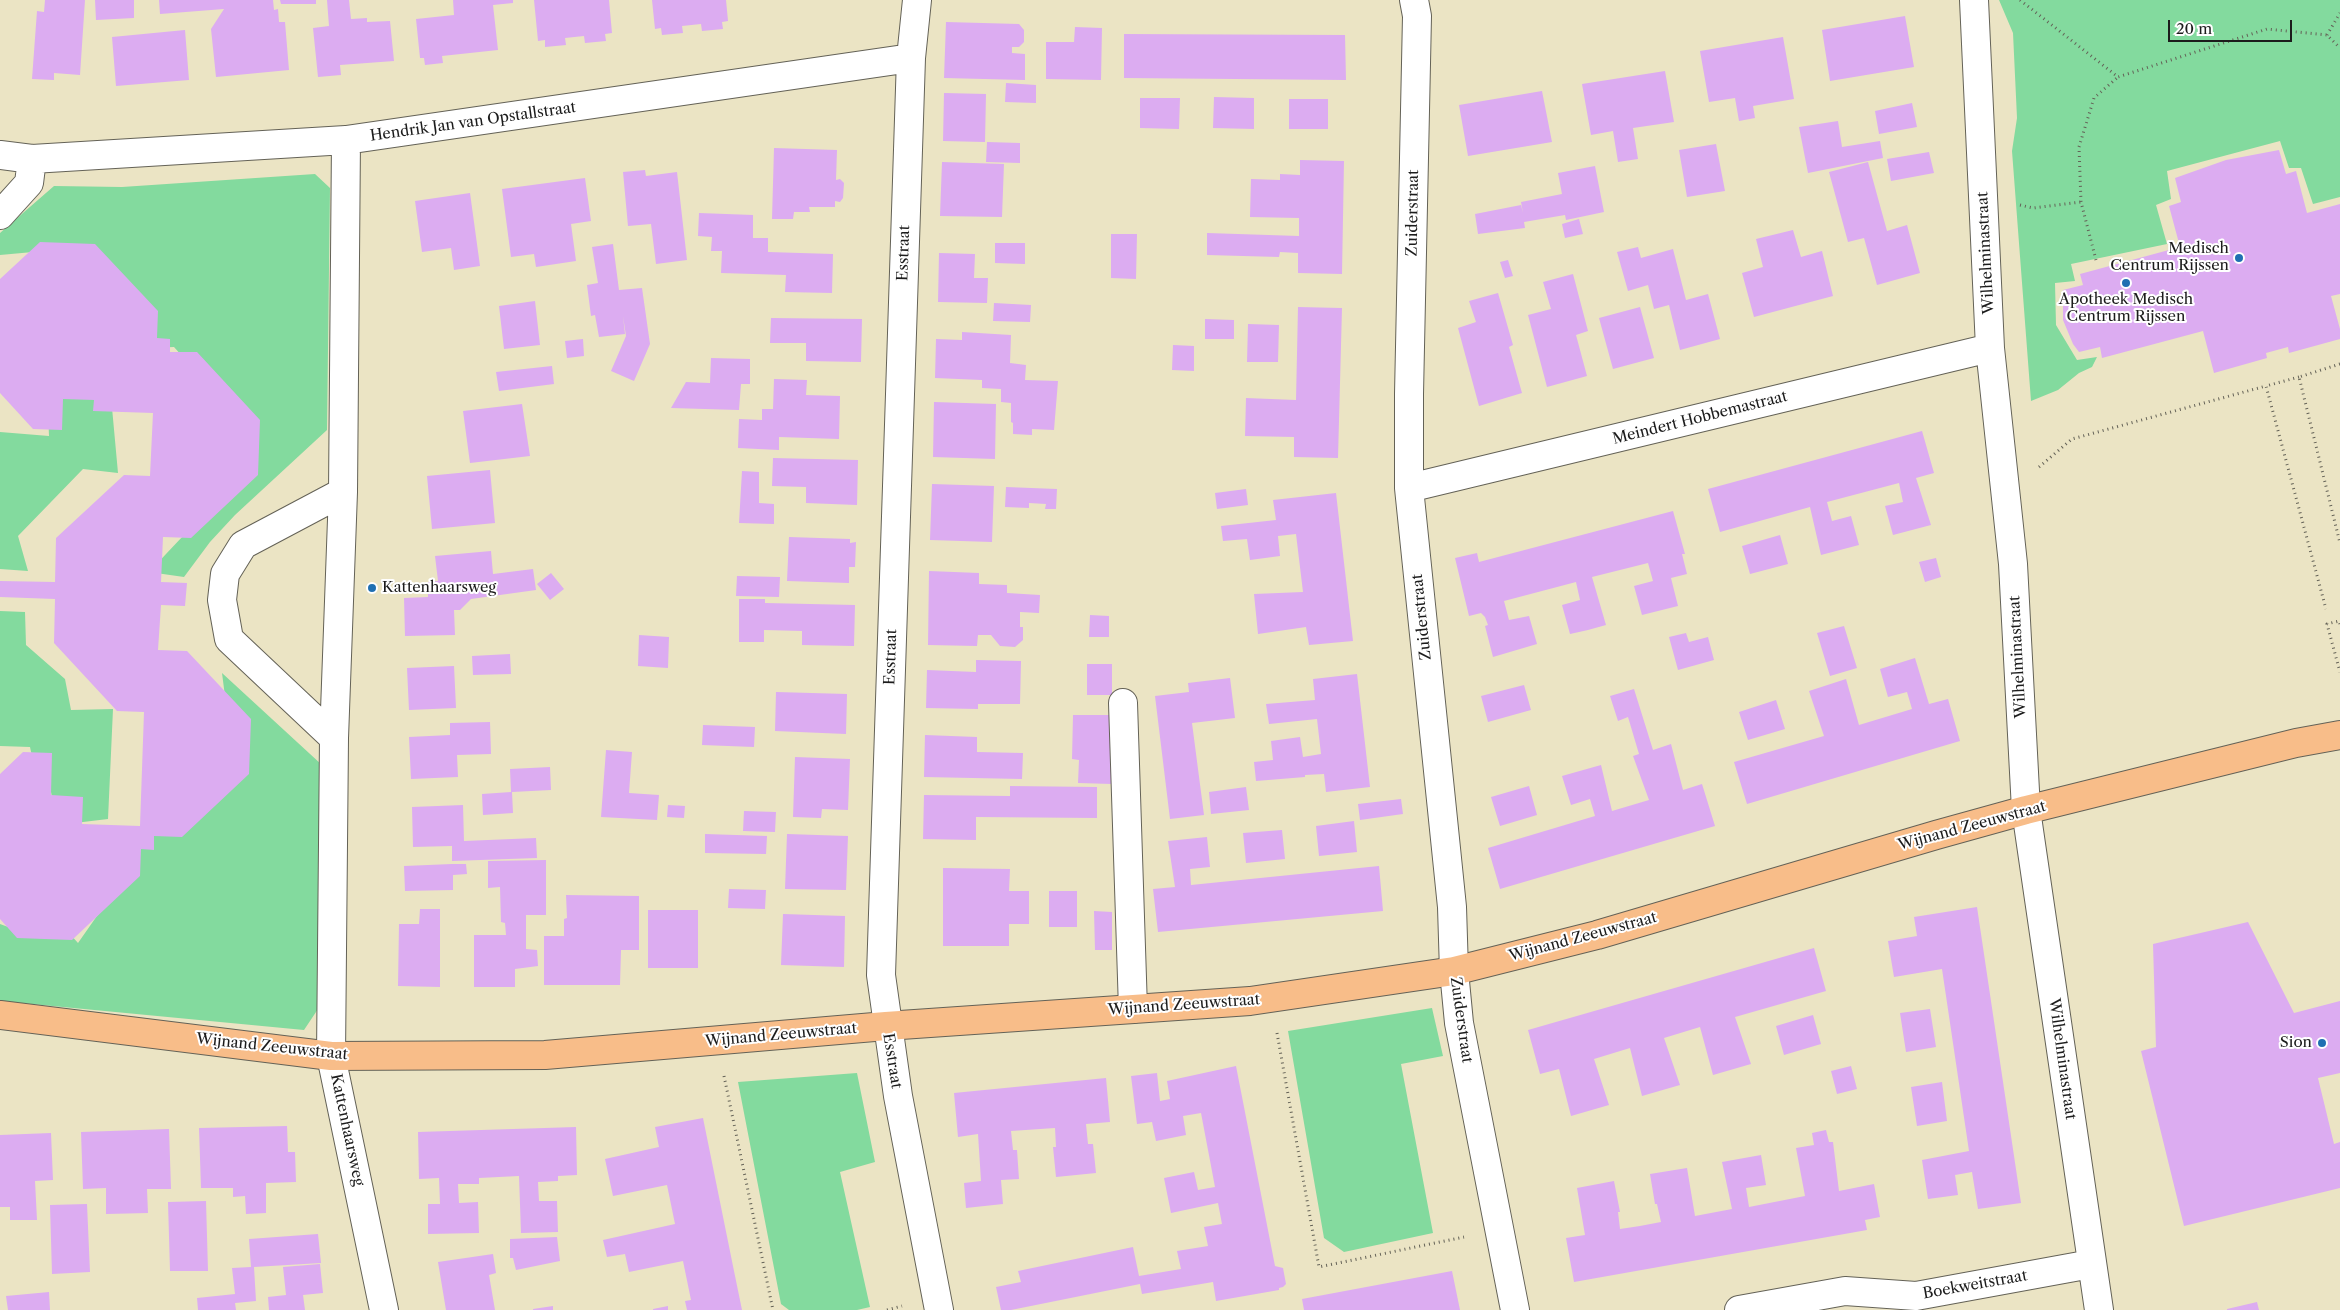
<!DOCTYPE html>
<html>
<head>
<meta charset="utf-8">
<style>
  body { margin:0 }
  #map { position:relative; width:2340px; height:1310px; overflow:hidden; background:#ebe4c4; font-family:"Libre Caslon Text",serif }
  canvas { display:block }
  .scale { position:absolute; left:2168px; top:20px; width:124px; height:22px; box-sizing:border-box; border:2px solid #1c1c1c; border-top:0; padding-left:6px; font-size:15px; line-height:18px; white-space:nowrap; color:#1c1c1c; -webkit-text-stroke:4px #fff; paint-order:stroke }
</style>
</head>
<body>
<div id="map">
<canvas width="2340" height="1310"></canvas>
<div class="scale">20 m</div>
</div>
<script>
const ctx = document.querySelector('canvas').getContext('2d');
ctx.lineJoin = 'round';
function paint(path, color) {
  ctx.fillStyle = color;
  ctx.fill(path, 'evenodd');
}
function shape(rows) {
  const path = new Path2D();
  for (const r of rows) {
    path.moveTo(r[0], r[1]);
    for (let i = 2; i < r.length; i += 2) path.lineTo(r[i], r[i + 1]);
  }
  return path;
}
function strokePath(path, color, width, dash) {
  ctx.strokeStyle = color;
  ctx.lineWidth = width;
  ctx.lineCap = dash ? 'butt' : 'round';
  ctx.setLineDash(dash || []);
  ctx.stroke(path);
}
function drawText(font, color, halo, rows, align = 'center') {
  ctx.font = font + ' "Libre Caslon Text",serif';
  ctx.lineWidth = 4;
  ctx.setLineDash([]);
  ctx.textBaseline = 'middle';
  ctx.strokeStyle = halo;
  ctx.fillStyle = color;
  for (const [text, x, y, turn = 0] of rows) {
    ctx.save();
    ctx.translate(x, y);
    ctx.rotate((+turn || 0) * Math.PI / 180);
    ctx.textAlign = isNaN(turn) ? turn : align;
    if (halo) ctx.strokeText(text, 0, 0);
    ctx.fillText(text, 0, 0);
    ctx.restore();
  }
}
const green = shape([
  [1999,0,2340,0,2340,197,2313,204,2301,168,2289,168,2280,141,2167,171,2171,199,2156,205,2167,244,2071,264,2075,281,2055,283,2056,325,2077,360,2097,357,2092,367,2079,373,2058,390,2031,401,2012,151,2017,118,2013,33],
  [315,174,330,188,327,430,235,515,210,542,184,577,149,572,234,482,227,406,174,347,123,349,66,249,0,255,0,233,54,186,122,187],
  [110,386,118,473,83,469,18,536,28,571,0,569,0,432,49,436,47,387],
  [0,611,25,612,26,645,65,679,71,710,113,709,108,819,58,825,51,792,40,793,30,747,0,746],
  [222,673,322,765,318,1009,304,1030,0,1001,0,924,19,931,59,922,78,943,127,873,137,838,231,743],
  [1432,1008,1443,1056,1401,1064,1433,1233,1344,1252,1324,1238,1288,1031],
  [857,1073,875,1162,840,1172,870,1307,857,1310,789,1310,781,1304,738,1082]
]);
const building = shape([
  [45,0,85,0,80,75,54,73,54,80,32,79,37,11,44,12],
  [95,0,134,0,134,18,96,20],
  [159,0,273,0,274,10,278,9,279,22,285,22,289,70,216,77,211,29,224,9,160,14],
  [280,0,316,0,316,4,281,4],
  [327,0,349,0,351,19,367,18,367,22,390,21,394,61,340,65,341,75,318,77,313,28,329,26],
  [453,0,513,0,513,3,493,5,498,50,442,56,443,63,425,65,424,58,420,58,416,19,454,15],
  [534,0,609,0,612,33,605,34,606,41,585,43,584,36,565,38,566,45,545,47,545,40,538,41],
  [652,0,726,0,728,21,722,22,723,29,702,31,701,24,682,26,683,33,662,35,661,28,655,29],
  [1905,16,1914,67,1830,81,1822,30],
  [946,22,1019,24,1024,30,1024,42,1019,47,1012,47,1012,53,1025,54,1025,80,944,78],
  [1075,27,1102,28,1101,80,1046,79,1046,42,1074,42],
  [185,30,189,80,116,86,112,37],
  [1124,34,1345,35,1346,80,1124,78],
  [1783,37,1794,99,1753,106,1755,118,1739,121,1735,98,1709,102,1700,51],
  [1665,71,1674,122,1633,128,1638,159,1618,162,1613,131,1591,135,1582,84],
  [1006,83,1036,85,1036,103,1005,102],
  [1542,91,1552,142,1468,156,1459,105],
  [944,93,986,94,985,142,943,141],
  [1214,97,1254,98,1254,129,1213,128],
  [1140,98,1180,98,1179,129,1140,128],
  [1289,99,1328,99,1328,129,1289,129],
  [1912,103,1917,127,1879,134,1875,111],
  [1838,121,1842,147,1880,141,1883,158,1808,173,1799,127],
  [987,142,1020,143,1020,163,986,162],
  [1716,144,1725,191,1687,197,1679,150],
  [774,148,837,150,836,180,840,179,844,183,843,198,840,202,835,201,835,207,809,207,810,212,794,212,793,219,772,219],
  [2279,150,2286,174,2296,171,2307,213,2340,204,2340,294,2331,296,2340,329,2340,339,2289,353,2288,347,2266,353,2267,358,2214,373,2203,331,2102,358,2100,347,2079,352,2073,344,2063,320,2063,290,2083,285,2080,274,2180,247,2169,206,2181,202,2175,178,2226,160],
  [1929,152,1934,173,1891,181,1887,159],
  [1300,160,1344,161,1342,274,1298,273,1298,253,1280,252,1279,257,1207,255,1207,233,1299,236,1299,218,1250,217,1251,179,1280,180,1280,174,1300,175],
  [942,162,1004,164,1002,217,940,216],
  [1868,162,1887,231,1907,225,1920,273,1877,285,1864,238,1848,242,1829,172],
  [1595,166,1604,212,1566,220,1565,215,1524,222,1525,228,1478,234,1475,214,1521,205,1523,213,1521,202,1562,194,1558,173],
  [645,170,646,176,677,172,687,260,656,264,651,224,628,226,623,172],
  [585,178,591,221,571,224,576,261,536,267,534,254,511,257,502,189],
  [470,193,480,266,454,270,451,248,422,252,415,201],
  [699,213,753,215,753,238,768,238,768,252,833,254,832,293,785,292,786,275,721,273,722,251,711,251,712,237,698,236],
  [1579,219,1583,234,1565,238,1562,224],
  [1793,230,1801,257,1822,251,1833,296,1754,317,1742,273,1763,267,1756,239],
  [1111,234,1137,234,1136,279,1111,278],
  [40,242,95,244,158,311,157,338,170,339,170,352,197,352,260,420,258,475,191,538,163,537,161,582,187,583,185,606,161,605,158,650,187,651,251,719,249,774,182,837,154,836,154,850,141,849,140,876,72,940,17,938,0,919,0,774,23,752,52,753,51,795,83,797,82,824,140,826,144,712,117,711,54,643,55,599,0,597,0,581,55,582,56,538,124,475,150,476,153,413,93,411,94,400,63,399,62,430,33,429,0,393,0,279],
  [995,243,1025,243,1025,264,995,263],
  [613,244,619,290,642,288,650,344,634,381,611,371,626,336,623,316,625,334,599,337,595,315,591,316,587,285,598,283,592,247],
  [1638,247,1641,258,1673,249,1686,300,1708,294,1720,339,1680,350,1669,305,1654,309,1648,285,1628,291,1617,252],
  [939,253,975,254,974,278,988,278,987,303,938,302],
  [1508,260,1513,276,1505,278,1500,262],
  [1573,274,1588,331,1576,335,1587,376,1547,387,1528,315,1551,309,1543,282],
  [1498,293,1513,345,1509,347,1522,393,1479,406,1458,328,1476,322,1469,301],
  [535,301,540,345,504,349,499,306],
  [994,303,1031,305,1030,322,993,321],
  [1298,307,1342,308,1338,458,1294,457,1294,437,1245,436,1246,398,1296,400],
  [1640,307,1654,358,1613,369,1599,318],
  [771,318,862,319,861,362,806,361,806,343,770,343],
  [1205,319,1234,320,1234,339,1205,339],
  [1248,324,1279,325,1278,362,1247,362],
  [962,332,1011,335,1010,363,1026,365,1025,380,1058,381,1054,430,1032,429,1032,435,1013,434,1013,423,1011,422,1011,403,1001,402,1001,389,982,388,982,380,935,378,936,339,962,340],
  [583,339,584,356,567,358,565,341],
  [1173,345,1194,346,1194,371,1172,370],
  [711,358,750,359,750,384,741,384,739,410,671,408,686,382,710,383],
  [552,366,554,384,499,391,496,372],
  [774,379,807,380,806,395,840,396,839,439,779,437,779,450,738,448,739,419,762,420,762,409,773,409],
  [934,402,996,404,995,459,933,457],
  [522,404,530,456,470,463,463,411],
  [1922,431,1934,473,1916,478,1931,525,1893,535,1885,506,1903,502,1899,483,1827,502,1832,521,1851,516,1859,545,1821,555,1810,507,1720,532,1708,489],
  [773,458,858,460,857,505,806,503,806,487,772,486],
  [490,470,495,523,432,529,427,476],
  [742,471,759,472,759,503,774,504,774,524,739,523],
  [932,484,994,486,992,542,930,540],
  [1006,487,1057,489,1056,509,1045,509,1046,504,1029,503,1029,508,1005,507],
  [1246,489,1248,505,1217,509,1215,493],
  [1336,493,1353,641,1309,645,1306,627,1258,634,1254,594,1303,592,1296,534,1278,536,1280,556,1250,560,1247,539,1223,541,1221,526,1276,520,1273,500],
  [1673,511,1685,554,1682,554,1687,574,1671,578,1678,606,1642,615,1634,586,1653,581,1648,563,1592,577,1606,625,1588,630,1570,634,1562,605,1580,600,1576,582,1504,601,1509,620,1529,616,1537,644,1493,657,1485,626,1488,625,1485,617,1481,613,1469,616,1455,558,1477,553,1479,562],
  [1780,535,1788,564,1750,574,1742,546],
  [789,537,850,539,850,543,856,542,855,567,849,567,849,583,787,581],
  [491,551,493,574,533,569,536,590,471,599,460,610,454,610,455,635,405,636,404,598,428,597,428,582,438,581,435,556],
  [1936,558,1941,577,1925,582,1919,562],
  [929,571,979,573,979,584,1007,585,1007,593,1040,595,1039,613,1020,612,1020,627,1023,627,1023,640,1015,647,1000,646,991,635,978,635,977,646,928,645],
  [551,573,564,589,550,600,537,584],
  [737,576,780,577,779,597,736,596],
  [739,599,765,599,765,603,855,605,854,646,802,645,802,631,764,630,764,642,739,642],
  [1090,615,1109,616,1109,637,1089,637],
  [1844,626,1857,668,1830,676,1817,633],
  [1686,633,1689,642,1708,637,1714,660,1678,670,1669,637],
  [639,635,669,637,668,668,638,666],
  [510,654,511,674,473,675,472,656],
  [1915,658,1929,704,1948,699,1960,741,1747,804,1734,762,1824,736,1809,691,1846,679,1859,725,1912,709,1907,692,1888,697,1880,669],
  [976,660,1021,661,1020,704,978,704,978,709,926,708,927,670,976,672],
  [1087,664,1112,664,1112,695,1087,695],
  [454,666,456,708,409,710,407,668],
  [1357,674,1370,787,1326,792,1324,774,1305,775,1305,777,1256,781,1254,762,1273,760,1271,741,1300,737,1303,757,1321,754,1317,719,1269,724,1266,704,1315,700,1313,679],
  [1230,678,1235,718,1192,723,1204,815,1170,819,1155,696,1189,692,1188,683],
  [1524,685,1531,710,1488,722,1481,696],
  [1634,689,1653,750,1671,744,1683,790,1702,784,1715,826,1500,889,1488,848,1595,816,1590,799,1571,805,1562,776,1601,765,1612,811,1649,800,1633,756,1639,754,1628,717,1618,721,1610,696],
  [776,692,847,694,846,734,775,731],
  [1776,700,1785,729,1748,740,1739,712],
  [1073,715,1111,715,1112,784,1078,783,1079,760,1072,759],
  [490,722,491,754,457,755,458,777,411,779,409,737,450,735,450,723],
  [703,725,755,727,754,747,702,745],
  [925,735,977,737,977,752,1023,753,1022,779,924,777],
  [606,750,632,752,629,793,659,795,657,820,601,817],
  [795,757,850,759,848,810,822,809,821,818,793,817],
  [550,767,551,790,512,792,513,813,483,815,482,794,511,792,510,769],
  [1010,786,1097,787,1097,818,976,817,976,840,923,839,924,795,1010,796],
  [1529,786,1537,815,1500,826,1491,797],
  [1246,787,1249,810,1211,814,1209,792],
  [1401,799,1403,814,1360,820,1358,804],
  [463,805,464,841,536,838,537,858,452,861,452,846,413,847,412,807],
  [668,805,685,806,684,818,667,817],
  [744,811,776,812,775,832,743,831],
  [1354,821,1357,852,1319,856,1316,826],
  [1282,830,1285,859,1246,863,1243,833],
  [705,834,767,836,766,854,705,853],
  [787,834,848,836,846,890,785,889],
  [1207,837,1210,867,1190,869,1191,885,1379,866,1383,911,1158,932,1153,889,1175,887,1168,841],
  [546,860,546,915,526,915,526,949,537,950,538,966,515,969,515,987,474,987,474,935,506,935,505,923,501,922,500,887,488,888,488,861],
  [452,864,466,864,467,874,453,875,453,890,405,891,404,866],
  [943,868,1010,869,1009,891,1029,891,1029,924,1009,924,1009,946,943,946],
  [729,889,766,890,765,909,728,908],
  [1049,891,1077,891,1077,927,1049,927],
  [566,895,639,896,639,950,621,950,620,985,544,985,544,936,564,936,564,919,567,918],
  [1977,907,2021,1203,1978,1209,1972,1172,1955,1175,1958,1195,1928,1199,1922,1160,1969,1151,1942,969,1894,977,1888,941,1917,936,1914,917],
  [420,909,440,909,440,987,398,986,399,924,419,924],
  [648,910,698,910,698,968,648,968],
  [1094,911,1112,912,1112,950,1095,950],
  [783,914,845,916,844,967,781,965],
  [2248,922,2294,1013,2340,1001,2340,1073,2318,1078,2334,1144,2340,1142,2340,1188,2184,1226,2141,1051,2156,1047,2153,944],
  [1814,948,1826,991,1735,1017,1751,1064,1713,1075,1700,1027,1664,1038,1680,1085,1642,1096,1630,1048,1594,1059,1609,1105,1571,1116,1559,1069,1540,1074,1528,1030],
  [1930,1009,1936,1047,1906,1052,1900,1013],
  [1813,1015,1821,1044,1784,1055,1776,1026],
  [1236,1066,1275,1266,1283,1268,1286,1284,1283,1287,1279,1288,1279,1290,1216,1301,1213,1282,1142,1294,1140,1284,1011,1310,1001,1310,996,1287,1021,1282,1018,1271,1133,1247,1139,1276,1181,1269,1177,1251,1208,1246,1204,1227,1222,1224,1218,1203,1171,1213,1164,1178,1194,1172,1198,1190,1215,1187,1201,1113,1183,1116,1186,1135,1156,1141,1152,1122,1137,1124,1131,1076,1157,1073,1160,1101,1170,1099,1167,1081],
  [1851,1066,1857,1089,1837,1094,1831,1071],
  [1106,1078,1110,1122,1086,1124,1088,1144,1093,1144,1096,1173,1056,1177,1053,1147,1056,1147,1055,1128,1011,1131,1013,1150,1017,1150,1019,1179,1001,1180,1003,1204,966,1208,964,1183,981,1181,978,1134,958,1137,954,1093],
  [1942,1082,1947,1121,1917,1126,1911,1087],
  [703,1118,734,1271,742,1310,687,1310,685,1301,691,1300,683,1261,629,1272,625,1254,607,1257,603,1240,675,1224,667,1185,613,1196,605,1159,659,1147,655,1127],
  [287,1126,288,1152,295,1152,296,1182,266,1183,266,1213,246,1214,245,1196,233,1197,233,1188,201,1188,199,1128],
  [576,1127,577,1175,558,1176,558,1181,538,1182,539,1201,557,1201,558,1232,521,1233,519,1176,479,1178,479,1184,458,1184,459,1203,478,1202,479,1233,428,1234,428,1204,440,1204,439,1178,419,1179,418,1132],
  [169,1129,171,1189,147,1189,148,1213,106,1214,106,1188,83,1189,81,1132],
  [1826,1130,1829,1142,1833,1142,1839,1191,1874,1184,1880,1217,1865,1220,1867,1230,1574,1282,1566,1238,1585,1235,1577,1188,1614,1181,1620,1212,1618,1212,1620,1229,1640,1226,1661,1222,1657,1204,1655,1204,1650,1174,1687,1168,1695,1216,1732,1209,1722,1162,1761,1155,1766,1185,1746,1188,1749,1207,1805,1196,1796,1148,1814,1145,1812,1133],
  [51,1133,53,1180,35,1181,37,1220,10,1220,10,1207,0,1207,0,1135],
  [206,1201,208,1271,170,1271,168,1202],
  [87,1204,90,1272,52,1274,50,1205],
  [318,1234,321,1263,254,1267,256,1301,235,1303,236,1310,198,1310,197,1298,235,1294,232,1268,251,1267,249,1239],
  [557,1237,560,1261,516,1270,513,1258,510,1258,510,1239],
  [493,1254,496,1273,489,1275,495,1310,446,1310,438,1262],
  [320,1264,323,1293,303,1295,305,1310,269,1310,268,1297,286,1295,283,1267],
  [1452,1271,1460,1310,1304,1310,1302,1299],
  [49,1292,50,1310,8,1310,6,1296],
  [2257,1302,2259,1310,2227,1310,2227,1309],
  [553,1306,553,1310,533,1310,533,1309],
  [668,1306,668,1310,653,1310,653,1309]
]);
const path = shape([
  [2020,0,2118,77,2267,29,2327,35,2340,48],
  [2327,35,2340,13],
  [2020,205,2033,208,2081,202],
  [2096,260,2081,202,2079,147,2094,98,2118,77],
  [2340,364,2299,377,2340,543],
  [2299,377,2266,386,2326,609],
  [2039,467,2072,439,2266,386],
  [2340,624,2339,621,2327,624,2340,672],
  [1277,1033,1319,1267,1464,1237],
  [724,1076,773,1310],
  [887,1310,902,1306]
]);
const minor = shape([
  [917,0,911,58,881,975,898,1096,939,1310],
  [1414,0,1417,16,1409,394,1409,488,1452,907,1454,971,1459,1023,1515,1310],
  [1974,0,1990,348,2013,564,2026,810,2099,1310],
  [346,140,343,492,334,738,331,1056,384,1310],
  [0,155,32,159,346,140,911,58],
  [0,215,29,183,32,159],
  [1409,488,1990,348],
  [1123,703,1133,1009],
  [334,738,229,639,222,600,225,574,243,545,343,492],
  [1739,1310,1845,1291,1916,1296,2091,1264]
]);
const major = shape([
  [0,1015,331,1056,545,1055,886,1026,1250,1001,1454,971,1597,935,1936,835,2026,810,2296,743,2340,735]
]);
const markers = [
  [2239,258,5,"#1f6fb2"],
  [2126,283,5,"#1f6fb2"],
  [372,588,5,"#1f6fb2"],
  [2322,1043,5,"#1f6fb2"]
];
const streetNames = [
  ["Hendrik Jan van Opstallstraat",473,122,-8],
  ["Zuiderstraat",1413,213,-89],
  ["Esstraat",904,253,-88],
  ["Wilhelminastraat",1986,253,-93],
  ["Meindert Hobbemastraat",1700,418,-14],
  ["Zuiderstraat",1422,617,-96],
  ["Esstraat",891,657,-88],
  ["Wilhelminastraat",2018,657,-93],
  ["Wijnand Zeeuwstraat",1972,826,-15],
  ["Wijnand Zeeuwstraat",1583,937,-15],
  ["Wijnand Zeeuwstraat",1184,1005,-4],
  ["Zuiderstraat",1461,1020,82],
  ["Wijnand Zeeuwstraat",781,1035,-5],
  ["Wijnand Zeeuwstraat",272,1047,6],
  ["Wilhelminastraat",2062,1059,82],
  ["Esstraat",892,1061,81],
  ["Kattenhaarsweg",347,1130,78],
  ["Boekweitstraat",1975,1285,-10]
];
const poiNames = [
  ["Medisch",2229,249],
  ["Centrum Rijssen",2229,266],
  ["Apotheek Medisch",2126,300,"center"],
  ["Centrum Rijssen",2126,317,"center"],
  ["Kattenhaarsweg",382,588,"left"],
  ["Sion",2312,1043]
];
paint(green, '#83da9e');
paint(building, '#dcacf1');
strokePath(minor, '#646257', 30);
strokePath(major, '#646257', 30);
strokePath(path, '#646257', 3, [1, 4]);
strokePath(minor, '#fff', 28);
strokePath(major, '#f8bd89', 28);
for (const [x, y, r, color] of markers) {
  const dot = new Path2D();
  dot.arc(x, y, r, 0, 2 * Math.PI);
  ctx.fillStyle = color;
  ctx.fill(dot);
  strokePath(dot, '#fff', 2);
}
drawText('15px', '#1c1c1c', '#fff', streetNames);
drawText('15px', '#1c1c1c', '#fff', poiNames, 'right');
</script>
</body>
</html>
